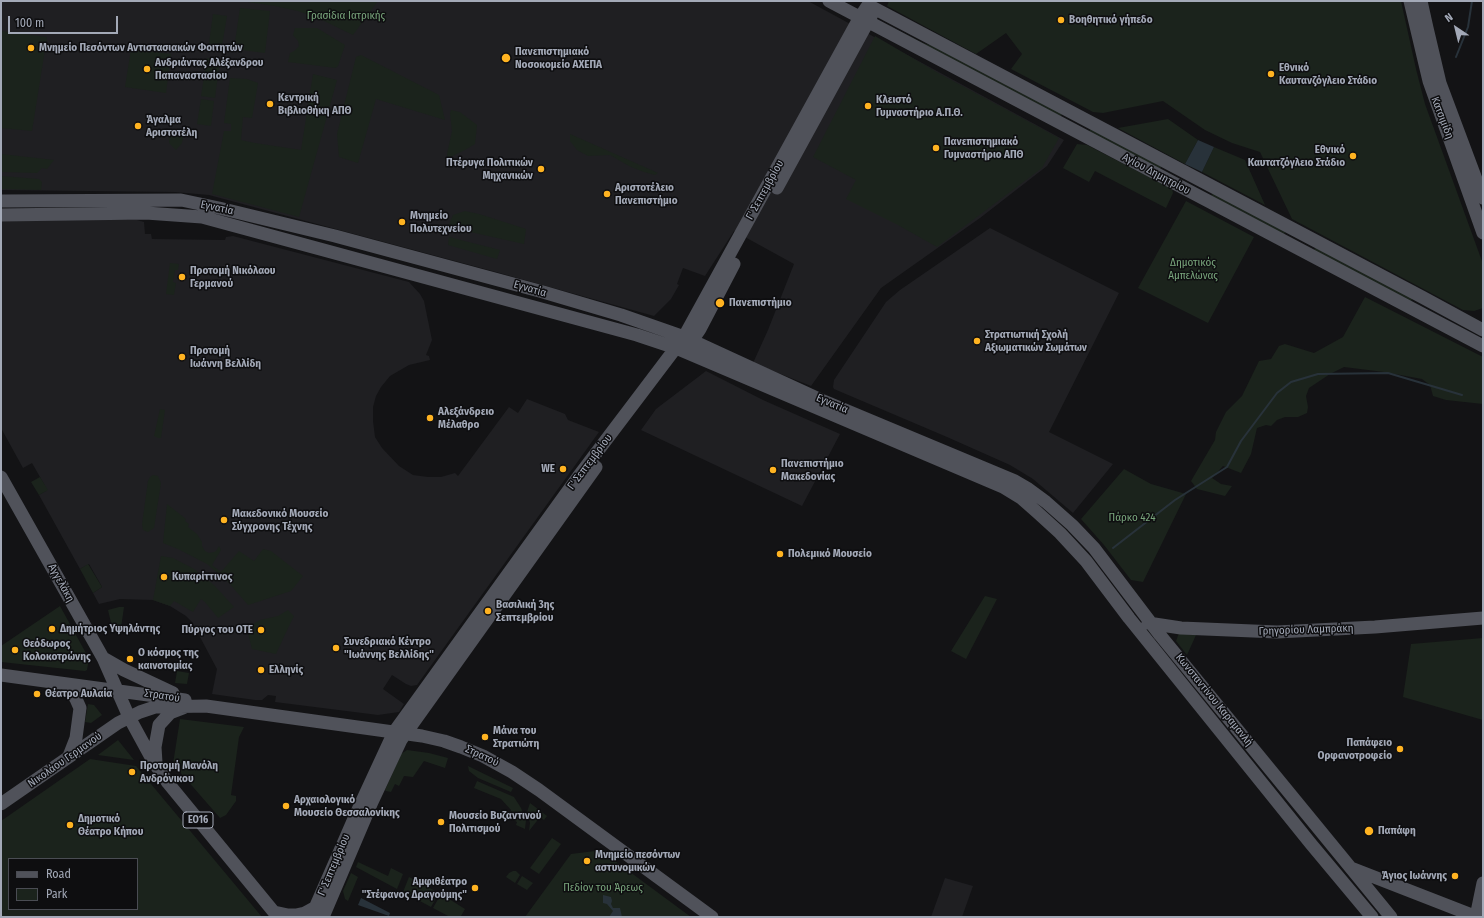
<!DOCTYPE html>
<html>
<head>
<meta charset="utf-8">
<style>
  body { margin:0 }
  #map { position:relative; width:1484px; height:918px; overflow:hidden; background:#131315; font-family:"Fira Sans Condensed",sans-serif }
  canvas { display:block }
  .frame { position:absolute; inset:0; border:2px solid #a3a9b7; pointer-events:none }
  .legend { position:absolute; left:8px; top:858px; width:130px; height:52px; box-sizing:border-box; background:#0e0e10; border:1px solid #4a4c53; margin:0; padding:5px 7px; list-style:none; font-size:12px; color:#a3a9b7 }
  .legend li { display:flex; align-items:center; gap:8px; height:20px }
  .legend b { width:20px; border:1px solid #4a4c53 }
  .north { position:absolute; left:1436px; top:8px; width:40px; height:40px; -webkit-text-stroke:3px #0e0e10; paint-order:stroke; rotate:325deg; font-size:11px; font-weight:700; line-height:16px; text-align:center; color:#a3a9b7 }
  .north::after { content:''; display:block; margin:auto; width:14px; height:18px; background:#a3a9b7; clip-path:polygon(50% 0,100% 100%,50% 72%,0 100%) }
  .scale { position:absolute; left:8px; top:16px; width:110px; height:18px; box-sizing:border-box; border:2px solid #a3a9b7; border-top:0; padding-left:5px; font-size:12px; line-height:14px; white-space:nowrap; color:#a3a9b7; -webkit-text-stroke:3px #0e0e10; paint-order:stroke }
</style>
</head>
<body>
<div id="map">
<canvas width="1484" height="918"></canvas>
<div class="frame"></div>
<ul class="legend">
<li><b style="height:5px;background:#50525a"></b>Road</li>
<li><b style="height:11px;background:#1b231c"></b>Park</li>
</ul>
<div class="north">N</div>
<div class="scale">100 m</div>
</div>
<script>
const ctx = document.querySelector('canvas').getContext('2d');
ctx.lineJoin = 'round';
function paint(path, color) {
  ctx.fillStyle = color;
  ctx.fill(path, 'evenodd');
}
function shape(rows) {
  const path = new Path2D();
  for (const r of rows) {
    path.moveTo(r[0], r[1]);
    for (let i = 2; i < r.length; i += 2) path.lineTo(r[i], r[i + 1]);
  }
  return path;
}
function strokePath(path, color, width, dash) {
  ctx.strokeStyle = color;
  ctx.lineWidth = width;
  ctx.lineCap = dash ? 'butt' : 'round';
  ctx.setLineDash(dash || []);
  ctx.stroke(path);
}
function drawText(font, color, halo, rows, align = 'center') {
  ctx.font = font + ' "Fira Sans Condensed",sans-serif';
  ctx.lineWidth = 3;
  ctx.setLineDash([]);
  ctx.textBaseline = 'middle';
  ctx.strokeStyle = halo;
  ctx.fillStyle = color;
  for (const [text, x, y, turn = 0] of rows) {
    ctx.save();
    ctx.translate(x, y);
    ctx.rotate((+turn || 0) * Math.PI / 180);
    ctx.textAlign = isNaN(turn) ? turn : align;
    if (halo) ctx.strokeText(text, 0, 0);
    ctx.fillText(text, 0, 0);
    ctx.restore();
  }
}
const built = shape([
  [1,1,808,1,1064,140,1047,166,980,218,881,288,811,386,753,363,768,330,794,264,734,231,705,276,683,268,677,284,679,285,671,299,654,316,496,272,209,195,174,192,1,190],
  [31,220,137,220,144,222,145,234,151,234,152,239,225,240,226,237,233,236,409,282,420,294,424,301,432,340,426,355,429,356,430,360,409,365,390,376,381,387,376,396,373,407,373,421,375,437,382,448,399,466,413,475,428,477,441,477,455,473,458,476,509,407,518,413,527,399,565,414,568,420,599,432,417,685,411,686,406,684,392,675,383,689,404,704,399,712,378,715,275,702,276,696,268,695,262,700,255,700,212,694,217,669,192,622,186,616,170,606,153,600,120,599,99,604,93,593,102,587,101,585,89,564,80,569,39,495,47,490,40,477,32,463,23,468,1,428,1,221],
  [990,228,1119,293,1049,432,1113,464,1073,513,1033,479,1010,465,947,437,834,389,833,387,834,380,886,302,900,290],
  [706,371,763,400,840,434,802,506,641,430,656,409],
  [945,878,973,886,962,917,931,917]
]);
const green = shape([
  [241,1,378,1,353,35,320,19,298,11,275,6],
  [889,1,1401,1,1416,69,1425,104,1483,264,1483,308,1474,311,1463,310,1292,219,1260,152,1232,143,1205,130,1163,101,1103,113,1093,112,1011,69,1022,54,1006,33,976,54,887,6],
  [240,8,270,11,265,53,234,49],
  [213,14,227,16,221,52,208,50],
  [884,23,923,43,941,48,1063,112,1060,118,883,24],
  [295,28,317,28,345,45,338,66,336,68,288,62,290,53,294,51,299,46,298,41,293,35],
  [1,31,47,37,32,131,1,128],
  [875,36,940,74,1059,138,1042,168,937,247,898,225,846,199,856,180,813,157],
  [131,49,171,54,166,93,125,87],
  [361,55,439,95,445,120,376,99,358,163,339,157,337,134,356,57],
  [207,58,220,60,215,98,201,96],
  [313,74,337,80,299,217,212,194,224,131,231,131,231,124,224,123,230,78,247,79,258,83,252,118,243,117,241,140,255,143,301,150],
  [201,99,214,101,211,126,197,124],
  [451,110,460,112,477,125,475,144,465,150,448,158,447,154,452,131,450,113],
  [1168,119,1198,140,1185,164,1118,128],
  [1090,129,1162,165,1159,171,1089,132],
  [170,130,184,131,182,143,176,150,169,143],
  [570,134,658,173,655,175,644,172,629,166,610,155,588,156,577,150,570,141],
  [1077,144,1087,145,1172,189,1173,193,1166,208,1095,171,1089,182,1063,168],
  [1214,147,1245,160,1265,205,1202,172],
  [1,154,54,160,47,169,42,168,37,173,3,172,1,172],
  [1,176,39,179,42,182,41,190,1,189],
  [1213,192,1286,231,1283,236,1211,197],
  [1186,201,1254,237,1208,323,1138,288],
  [465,211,479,214,526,229,524,244,448,227,453,215],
  [449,237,500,250,497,259,448,245],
  [1316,247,1413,298,1410,303,1313,251],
  [170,263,179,264,178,270,175,270,173,282,176,283,174,295,166,294],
  [1365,297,1483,357,1483,404,1446,400,1433,396,1430,385,1422,379,1384,372,1344,367,1330,374,1309,388,1306,396,1308,407,1307,413,1298,417,1285,417,1277,420,1271,426,1266,425,1257,428,1251,454,1241,473,1223,466,1212,478,1221,484,1232,486,1225,496,1197,489,1191,481,1215,440,1216,432,1226,412,1242,396,1259,361,1271,359,1279,346,1285,344,1314,353,1343,337],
  [160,409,165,410,161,438,158,438,154,436],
  [1124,469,1151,484,1186,494,1143,582,1131,580,1104,545,1081,519],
  [153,475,158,476,161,483,154,528,148,532,143,530,142,524,148,481,150,477],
  [40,477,48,490,39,495,31,482],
  [167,504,186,519,185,521,189,524,188,527,197,534,202,542,202,546,205,551,209,553,214,552,216,551,219,546,221,550,212,565,221,572,239,551,254,561,263,549,271,551,303,576,291,591,248,605,228,582,207,564,178,549,163,543],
  [161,556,173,558,194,569,215,586,234,607,218,618,205,602,201,599,193,612,174,601,170,606,153,600],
  [88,564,102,587,93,593,80,569],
  [985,596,997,599,966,659,951,651],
  [60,606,87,655,89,659,87,670,85,671,1,662,1,646],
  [119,607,124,607,121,628,112,627,108,610],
  [288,610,294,616,288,628,276,654,252,649,248,633,250,626,260,620,278,616],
  [1179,633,1196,635,1187,655,1176,641],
  [1483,638,1483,720,1403,697,1411,644],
  [177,671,189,673,187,684,175,683],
  [88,704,94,705,102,715,91,723,85,722],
  [180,719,244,727,239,737,231,795,236,796,236,801,226,815,220,818,173,764],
  [118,740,134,760,98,755],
  [407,750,429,753,448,758,445,768,424,761,413,777,404,776,399,786,395,784,391,792,386,791,385,790,401,754],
  [90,759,136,766,262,917,1,917,1,821],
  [9,859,137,859,137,909,9,909],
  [468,766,513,788,511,792,478,778,469,771],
  [477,781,514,797,521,808,526,820,525,829,516,825,517,822,508,817,511,810,501,799,474,788],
  [530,803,547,816,544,820,540,817,529,831,530,823,527,812],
  [552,838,561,844,539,874,530,868],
  [603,850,611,855,611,858,691,917,525,917,571,854],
  [358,862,388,876,391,868,403,874,397,889,356,867],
  [513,871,516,871,520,875,515,883,506,877,509,873],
  [351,873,358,877,348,901,345,899,343,891],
  [522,876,533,883,527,890,517,884],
  [409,877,439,893,431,907,403,892],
  [441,894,465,909,461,916,462,917,450,917,433,908]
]);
const water = shape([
  [1198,140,1214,147,1202,172,1185,164],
  [603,895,611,897,612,901,611,904,613,908,620,908,622,917,609,917,613,911,607,904,603,903],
  [361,898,390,913,389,916,358,905]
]);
const stream = shape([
  [1456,57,1468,27,1472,1],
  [1113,548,1175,500,1227,467,1241,441,1277,393,1291,382,1318,374,1388,373,1462,395]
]);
const major = shape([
  [829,1,1483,346],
  [1410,1,1429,81,1483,233],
  [1421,1,1427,28,1440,83,1483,198],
  [868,5,1422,297,1483,330],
  [777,188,875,9],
  [1,201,181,200,219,208,335,236,543,292,621,315,684,337,821,400,1015,481,1027,488,1046,502,1072,525,1094,548,1160,635,1391,917],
  [1,215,146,213,202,217,637,335,676,348,1003,487,1021,498,1038,513,1060,533,1086,561,1129,618,1311,844,1372,917],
  [687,348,700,329,734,264],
  [1,477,103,658,129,717,153,761,168,783,278,917],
  [1148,623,1181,628,1277,632,1375,627,1483,618],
  [103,658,124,670,173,693],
  [1,675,185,700],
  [65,684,76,699,80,708,76,738,69,756],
  [156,763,155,747,159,725,170,713,183,708],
  [1,804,118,723,140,712,155,707,206,706,422,736,444,741,461,747,483,756,512,772,539,790,712,917],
  [1351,868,1477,917],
  [274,912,288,915,296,915,305,913,316,907],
  [311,917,356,814,394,732,578,477,684,337,860,17,868,5],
  [323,917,372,802,401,740,596,467],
  [1476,917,1483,883]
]);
const markers = [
  [1061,20,4,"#ffb321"],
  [31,48,4,"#ffb321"],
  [506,58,5,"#ffb321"],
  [147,69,4,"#ffb321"],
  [1271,74,4,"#ffb321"],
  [270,104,4,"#ffb321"],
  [868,106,4,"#ffb321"],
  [138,126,4,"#ffb321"],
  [936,148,4,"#ffb321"],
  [1353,156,4,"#ffb321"],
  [541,169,4,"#ffb321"],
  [607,194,4,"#ffb321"],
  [402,222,4,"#ffb321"],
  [182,277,4,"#ffb321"],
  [720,303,5,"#ffb321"],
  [977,341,4,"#ffb321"],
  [182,357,4,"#ffb321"],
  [430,418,4,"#ffb321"],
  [563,469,4,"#ffb321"],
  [773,470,4,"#ffb321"],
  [224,520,4,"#ffb321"],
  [780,554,4,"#ffb321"],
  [164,577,4,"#ffb321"],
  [488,611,4,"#ffb321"],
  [52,629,4,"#ffb321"],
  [261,630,4,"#ffb321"],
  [336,648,4,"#ffb321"],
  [15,650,4,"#ffb321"],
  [130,659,4,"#ffb321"],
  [261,670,4,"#ffb321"],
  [37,694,4,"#ffb321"],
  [485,737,4,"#ffb321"],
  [1400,749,4,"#ffb321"],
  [132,772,4,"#ffb321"],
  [286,806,4,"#ffb321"],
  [441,822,4,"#ffb321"],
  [70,825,4,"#ffb321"],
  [1369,831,5,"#ffb321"],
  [587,861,4,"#ffb321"],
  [1455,876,4,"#ffb321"],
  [475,888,4,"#ffb321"]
];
const shields = [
  [198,820,30]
];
const shieldNames = [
  ["ΕΟ16",198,820]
];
const parkNames = [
  ["Γρασίδια Ιατρικής",346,16],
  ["Δημοτικός",1193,263],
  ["Αμπελώνας",1193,276],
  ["Πάρκο 424",1132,518],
  ["Πεδίον του Άρεως",603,888]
];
const poiNames = [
  ["Βοηθητικό γήπεδο",1069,20],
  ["Μνημείο Πεσόντων Αντιστασιακών Φοιτητών",39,48],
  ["Πανεπιστημιακό",515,52],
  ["Νοσοκομείο ΑΧΕΠΑ",515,65],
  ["Ανδριάντας Αλέξανδρου",155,63],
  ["Παπαναστασίου",155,76],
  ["Εθνικό",1279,68],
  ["Καυτανζόγλειο Στάδιο",1279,81],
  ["Κεντρική",278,98],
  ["Βιβλιοθήκη ΑΠΘ",278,111],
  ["Κλειστό",876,100],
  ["Γυμναστήριο Α.Π.Θ.",876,113],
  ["Άγαλμα",146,120],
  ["Αριστοτέλη",146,133],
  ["Πανεπιστημιακό",944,142],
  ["Γυμναστήριο ΑΠΘ",944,155],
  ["Εθνικό",1345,150,"right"],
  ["Καυτατζόγλειο Στάδιο",1345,163,"right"],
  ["Πτέρυγα Πολιτικών",533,163,"right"],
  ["Μηχανικών",533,176,"right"],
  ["Αριστοτέλειο",615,188],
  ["Πανεπιστήμιο",615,201],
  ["Μνημείο",410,216],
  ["Πολυτεχνείου",410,229],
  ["Προτομή Νικόλαου",190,271],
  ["Γερμανού",190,284],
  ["Πανεπιστήμιο",729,303],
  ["Στρατιωτική Σχολή",985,335],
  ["Αξιωματικών Σωμάτων",985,348],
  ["Προτομή",190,351],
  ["Ιωάννη Βελλίδη",190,364],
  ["Αλεξάνδρειο",438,412],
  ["Μέλαθρο",438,425],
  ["Πανεπιστήμιο",781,464],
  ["Μακεδονίας",781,477],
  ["WE",555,469,"right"],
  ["Μακεδονικό Μουσείο",232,514],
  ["Σύγχρονης Τέχνης",232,527],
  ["Πολεμικό Μουσείο",788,554],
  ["Κυπαρίττινος",172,577],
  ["Βασιλική 3ης",496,605],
  ["Σεπτεμβρίου",496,618],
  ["Δημήτριος Υψηλάντης",60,629],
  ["Πύργος του ΟΤΕ",253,630,"right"],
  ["Συνεδριακό Κέντρο",344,642],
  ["\"Ιωάννης Βελλίδης\"",344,655],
  ["Θεόδωρος",23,644],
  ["Κολοκοτρώνης",23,657],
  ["Ο κόσμος της",138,653],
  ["καινοτομίας",138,666],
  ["Ελληνίς",269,670],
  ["Θέατρο Αυλαία",45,694],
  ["Μάνα του",493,731],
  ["Στρατιώτη",493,744],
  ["Παπάφειο",1392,743,"right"],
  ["Ορφανοτροφείο",1392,756,"right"],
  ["Προτομή Μανόλη",140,766],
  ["Ανδρόνικου",140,779],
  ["Αρχαιολογικό",294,800],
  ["Μουσείο Θεσσαλονίκης",294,813],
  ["Μουσείο Βυζαντινού",449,816],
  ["Πολιτισμού",449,829],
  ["Δημοτικό",78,819],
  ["Θέατρο Κήπου",78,832],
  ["Παπάφη",1378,831],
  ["Μνημείο πεσόντων",595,855],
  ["αστυνομικών",595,868],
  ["Άγιος Ιωάννης",1447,876,"right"],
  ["Αμφιθέατρο",467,882,"right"],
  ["\"Στέφανος Δραγούμης\"",467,895,"right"]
];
const streetNames = [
  ["Κατσιμίδη",1442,118,69],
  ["Αγίου Δημητρίου",1156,174,28],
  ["Γ' Σεπτεμβρίου",765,190,-61],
  ["Εγνατία",217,208,12],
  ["Εγνατία",530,289,16],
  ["Εγνατία",832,404,23],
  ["Γ' Σεπτεμβρίου",590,462,-53],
  ["Αγγελάκη",61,583,61],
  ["Γρηγορίου Λαμπράκη",1306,630,-2],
  ["Στρατού",162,696,9],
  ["Κωνσταντίνου Καραμανλή",1214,700,51],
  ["Στρατού",482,756,25],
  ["Νικολάου Γερμανού",65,760,-35],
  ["Γ' Σεπτεμβρίου",334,865,-67]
];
paint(built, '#1f1f22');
paint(green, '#1b231c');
paint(water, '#28323a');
strokePath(stream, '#28323a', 2);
strokePath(major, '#50525a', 13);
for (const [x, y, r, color] of markers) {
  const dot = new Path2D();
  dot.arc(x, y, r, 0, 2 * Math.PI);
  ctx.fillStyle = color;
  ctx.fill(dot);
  strokePath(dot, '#0e0e10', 1.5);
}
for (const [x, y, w] of shields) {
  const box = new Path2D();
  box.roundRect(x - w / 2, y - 8, w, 16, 3);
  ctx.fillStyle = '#0e0e10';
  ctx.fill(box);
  strokePath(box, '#a3a9b7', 1);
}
drawText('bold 10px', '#a3a9b7', null, shieldNames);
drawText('11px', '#78a47b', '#0e0e10', parkNames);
drawText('bold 11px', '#a3a9b7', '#0e0e10', poiNames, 'left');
drawText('11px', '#a3a9b7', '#0e0e10', streetNames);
</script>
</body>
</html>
